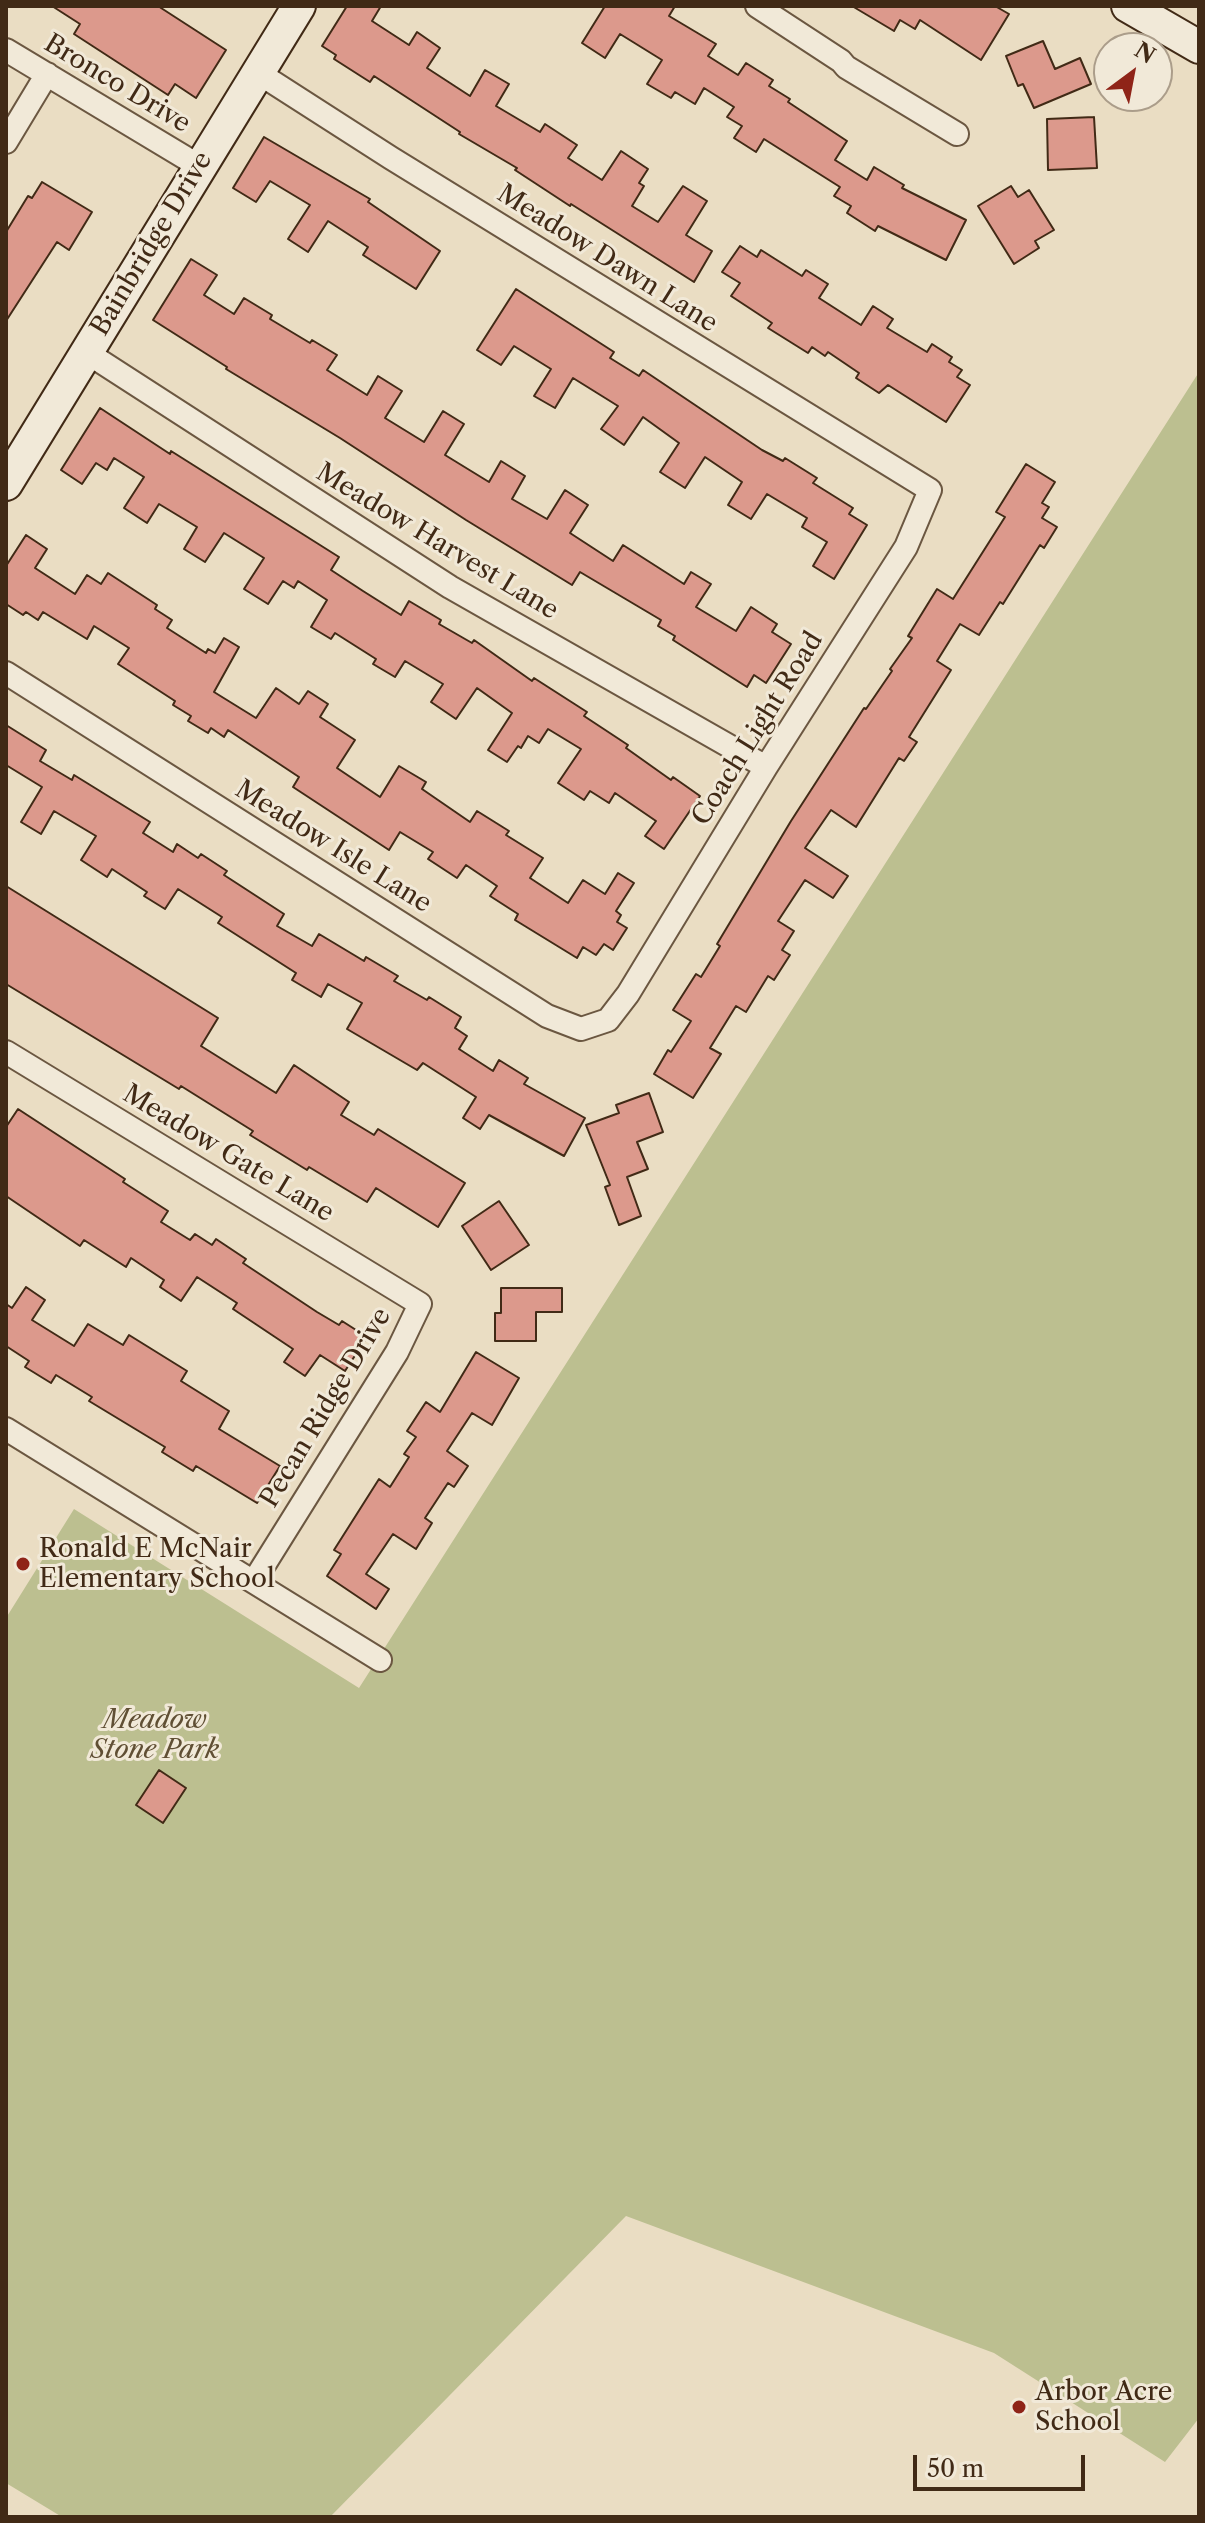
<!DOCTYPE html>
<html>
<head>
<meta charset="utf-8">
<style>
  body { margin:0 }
  #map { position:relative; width:1205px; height:2523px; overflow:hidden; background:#eaddc3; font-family:"Libre Caslon Text",serif }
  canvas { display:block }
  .frame { position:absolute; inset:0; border:8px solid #412a16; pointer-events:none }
  .north { position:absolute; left:1093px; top:32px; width:80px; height:80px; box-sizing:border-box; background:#f1e9d8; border:2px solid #ab9d8a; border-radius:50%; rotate:32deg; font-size:22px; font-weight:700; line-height:32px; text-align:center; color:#412a16 }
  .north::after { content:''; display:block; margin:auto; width:28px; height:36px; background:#8f2418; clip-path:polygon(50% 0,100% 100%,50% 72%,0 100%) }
  .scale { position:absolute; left:913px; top:2455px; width:172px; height:36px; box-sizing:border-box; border:4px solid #412a16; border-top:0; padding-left:10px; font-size:24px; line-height:28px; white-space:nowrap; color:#412a16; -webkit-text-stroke:6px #f1e9d8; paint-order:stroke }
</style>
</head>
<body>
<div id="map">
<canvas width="1205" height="2523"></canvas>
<div class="frame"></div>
<div class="north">N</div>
<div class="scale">50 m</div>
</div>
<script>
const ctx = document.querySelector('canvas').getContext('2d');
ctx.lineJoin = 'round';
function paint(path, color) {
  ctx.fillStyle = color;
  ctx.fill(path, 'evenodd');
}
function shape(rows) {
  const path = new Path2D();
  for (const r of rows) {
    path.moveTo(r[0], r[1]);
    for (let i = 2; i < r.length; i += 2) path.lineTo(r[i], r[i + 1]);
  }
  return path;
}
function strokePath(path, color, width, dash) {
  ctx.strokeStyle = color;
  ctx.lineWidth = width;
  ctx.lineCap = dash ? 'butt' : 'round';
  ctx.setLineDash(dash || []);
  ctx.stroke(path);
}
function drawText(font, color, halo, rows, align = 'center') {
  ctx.font = font + ' "Libre Caslon Text",serif';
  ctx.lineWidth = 6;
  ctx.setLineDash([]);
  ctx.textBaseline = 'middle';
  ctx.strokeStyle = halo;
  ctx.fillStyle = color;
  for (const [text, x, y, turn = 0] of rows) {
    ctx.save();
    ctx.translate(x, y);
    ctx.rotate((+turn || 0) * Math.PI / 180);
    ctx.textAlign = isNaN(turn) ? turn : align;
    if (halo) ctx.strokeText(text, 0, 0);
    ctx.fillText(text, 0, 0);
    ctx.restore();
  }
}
const green = shape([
  [1199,372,1199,2418,1165,2462,994,2353,626,2216,330,2517,62,2517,6,2483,6,1618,74,1509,359,1688]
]);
const building = shape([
  [52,6,158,6,226,50,196,98,175,84,168,95,74,34,80,24,52,6],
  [347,6,381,6,372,21,409,45,417,32,440,48,427,68,470,96,485,70,509,84,496,106,540,132,545,124,577,145,568,158,602,180,621,151,648,169,639,183,644,186,632,206,658,222,683,186,707,201,686,235,712,251,694,282,571,204,570,206,515,170,517,168,459,134,460,132,374,76,370,82,334,59,336,55,322,46,347,6],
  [605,6,675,6,669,16,716,44,708,56,738,75,746,63,773,80,769,86,790,99,788,102,847,141,835,160,867,180,874,167,904,185,902,188,966,220,946,260,878,226,875,231,847,213,851,206,834,196,840,187,764,139,756,152,734,138,742,126,727,117,734,107,704,88,695,104,675,92,671,98,647,84,662,60,620,34,605,58,582,43,605,6],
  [852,6,995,6,1009,14,981,60,920,20,915,29,900,20,894,31,852,6],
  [1043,41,1055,69,1080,58,1091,84,1034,108,1023,84,1018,86,1006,56,1043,41],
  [1094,117,1097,168,1048,170,1047,119,1094,117],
  [264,137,370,199,368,202,440,251,416,289,363,255,368,247,328,221,308,252,288,239,310,205,270,181,256,202,233,188,264,137],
  [42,182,92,212,69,250,57,242,6,321,6,232,28,196,32,198,42,182],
  [1011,186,1018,197,1029,190,1054,230,1035,241,1039,248,1014,264,978,206,1011,186],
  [740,246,757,257,761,250,802,276,806,270,828,284,819,298,861,325,873,306,893,319,887,328,927,352,932,344,952,357,949,362,962,370,957,377,970,385,946,422,888,385,879,393,856,378,859,373,828,352,825,356,812,347,808,353,768,328,772,323,731,296,740,283,722,272,740,246],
  [191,259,217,275,204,295,234,314,244,298,272,315,270,319,310,343,312,340,337,355,327,370,367,395,378,376,402,391,385,418,424,442,443,411,464,424,445,455,489,482,501,461,525,476,512,499,547,519,565,490,588,505,570,533,613,561,623,545,684,584,691,572,711,584,696,607,736,631,751,607,777,624,772,632,791,644,766,683,754,675,747,687,673,640,675,636,658,626,661,620,580,572,572,585,466,520,340,438,226,369,227,367,153,320,191,259],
  [516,289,614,352,610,358,639,376,643,370,762,450,783,461,785,458,817,478,813,483,853,508,849,514,867,525,834,579,813,566,827,542,802,527,807,518,767,494,751,519,728,505,742,482,705,457,685,488,660,472,679,443,643,417,624,445,601,429,618,406,573,378,555,408,534,396,551,369,514,346,501,365,477,350,516,289],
  [100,408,170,454,171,451,339,557,331,570,363,591,401,615,409,601,441,620,439,624,472,643,474,640,532,681,534,678,587,712,584,716,628,745,626,748,671,780,673,777,700,796,664,849,645,836,656,821,615,793,609,803,590,791,584,800,558,783,581,749,548,729,539,743,528,736,521,748,518,746,507,762,488,750,512,713,477,688,456,719,431,702,443,684,405,661,395,677,373,664,376,659,335,633,331,639,311,627,327,600,298,581,294,588,283,581,268,604,244,589,264,558,224,533,205,562,184,549,197,527,159,504,147,523,124,508,144,477,114,458,107,470,96,463,82,484,61,470,100,408],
  [1026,464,1055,482,1042,503,1049,507,1042,518,1057,527,1044,548,1040,545,1003,604,1000,602,979,635,960,624,937,661,951,670,909,737,917,742,904,761,899,758,856,827,831,810,805,848,848,876,833,898,805,880,778,921,794,931,782,950,790,955,774,980,768,976,746,1012,736,1006,710,1048,721,1054,693,1098,654,1074,668,1050,671,1052,691,1021,673,1010,696,974,701,977,720,946,717,944,791,821,864,708,866,709,892,671,890,669,912,638,908,636,937,589,953,599,1005,517,996,512,1026,464],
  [26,535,47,549,35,568,75,594,87,575,101,584,108,573,157,605,155,609,172,620,167,628,206,653,208,649,215,653,224,638,239,647,214,692,256,718,276,688,299,704,308,691,328,704,320,717,355,740,337,768,380,797,399,766,426,782,422,789,470,822,477,811,509,831,506,835,543,858,530,878,568,903,583,880,605,894,618,873,634,883,616,911,621,915,617,922,627,928,613,950,604,944,596,955,583,947,577,958,515,920,518,914,490,896,497,886,466,865,457,878,428,859,433,852,400,832,389,850,293,787,299,777,228,730,224,737,211,728,208,733,188,721,191,716,173,705,175,701,118,664,129,648,94,626,87,639,43,612,38,620,26,612,23,615,6,604,6,566,26,535],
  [6,725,46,750,40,761,72,780,74,775,150,822,143,833,173,852,177,844,198,858,201,854,227,871,224,875,284,914,277,926,312,946,319,934,364,961,366,957,398,976,394,981,427,1000,429,997,461,1017,455,1028,467,1036,459,1049,493,1071,499,1060,528,1078,524,1084,585,1118,564,1156,489,1115,480,1129,463,1118,476,1097,423,1063,417,1070,347,1029,362,1003,328,984,321,997,292,980,296,973,218,923,222,917,178,889,165,909,144,896,147,892,112,869,107,877,81,860,96,836,54,811,41,834,21,822,42,787,6,765,6,725],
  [6,886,218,1018,201,1046,276,1093,294,1065,349,1102,341,1115,374,1135,378,1129,465,1183,438,1227,376,1188,367,1202,309,1167,307,1170,250,1135,253,1131,181,1086,179,1089,6,984,6,886],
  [649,1093,663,1132,637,1142,648,1169,627,1177,641,1216,619,1225,605,1187,610,1185,586,1125,619,1113,616,1105,649,1093],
  [18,1109,125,1179,123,1182,168,1211,161,1222,190,1240,195,1234,212,1245,216,1239,246,1259,243,1263,317,1312,339,1325,342,1321,367,1337,345,1371,320,1355,305,1376,284,1362,293,1349,233,1309,237,1303,197,1277,181,1301,160,1287,164,1280,131,1258,126,1267,84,1240,80,1246,6,1196,6,1127,18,1109],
  [499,1201,529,1245,491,1270,462,1226,499,1201],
  [26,1287,45,1300,32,1320,74,1346,88,1324,123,1345,129,1335,187,1371,181,1381,229,1411,219,1429,280,1466,257,1503,196,1466,193,1471,162,1452,165,1447,89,1401,92,1397,56,1375,51,1383,25,1367,29,1361,6,1346,6,1304,12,1308,26,1287],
  [501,1288,562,1288,562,1312,536,1312,536,1341,495,1341,495,1313,501,1313,501,1288],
  [476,1352,519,1378,492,1425,472,1413,447,1451,468,1466,454,1487,448,1483,425,1518,432,1523,416,1549,393,1534,366,1574,389,1589,376,1609,327,1576,341,1554,334,1550,379,1479,390,1487,409,1457,404,1454,416,1437,407,1431,426,1402,440,1412,476,1352],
  [159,1770,186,1788,163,1823,136,1805,159,1770]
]);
const street = shape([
  [757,6,841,61,846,67,957,134],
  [6,50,199,166],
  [6,142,47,74],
  [86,352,450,587,766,767],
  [6,673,547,1016,581,1029,608,1020,628,994,766,767,906,547,930,490,391,158,257,72],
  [6,1052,420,1304,397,1352,254,1581],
  [6,1429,380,1660]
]);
const secondary = shape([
  [1128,6,1199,47],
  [6,484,299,6]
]);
const markers = [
  [23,1564,8,"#8f2418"],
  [1019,2407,8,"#8f2418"]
];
const streetNames = [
  ["Bronco Drive",117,84,31],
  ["Bainbridge Drive",152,244,-59],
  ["Meadow Dawn Lane",607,259,32],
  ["Meadow Harvest Lane",437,542,31],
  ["Coach Light Road",758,729,-58],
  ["Meadow Isle Lane",333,847,32],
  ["Meadow Gate Lane",228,1154,31],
  ["Pecan Ridge Drive",326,1408,-59]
];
const poiNames = [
  ["Ronald E McNair",39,1549],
  ["Elementary School",39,1579],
  ["Arbor Acre",1035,2392],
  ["School",1035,2422]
];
const parkNames = [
  ["Meadow",155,1720],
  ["Stone Park",155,1750]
];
paint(green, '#bcbf90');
paint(building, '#dc998c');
strokePath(building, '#412a16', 2);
strokePath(street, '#6b5741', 26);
strokePath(secondary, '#412a16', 36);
strokePath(street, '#f1e9d8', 22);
strokePath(secondary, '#f1e9d8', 32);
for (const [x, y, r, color] of markers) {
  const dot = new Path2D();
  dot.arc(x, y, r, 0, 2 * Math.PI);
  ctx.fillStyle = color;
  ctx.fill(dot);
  strokePath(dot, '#f1e9d8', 3);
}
drawText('26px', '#412a16', '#f1e9d8', streetNames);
drawText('26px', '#412a16', '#f1e9d8', poiNames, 'left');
drawText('italic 26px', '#604f34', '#f1e9d8', parkNames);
</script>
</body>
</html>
